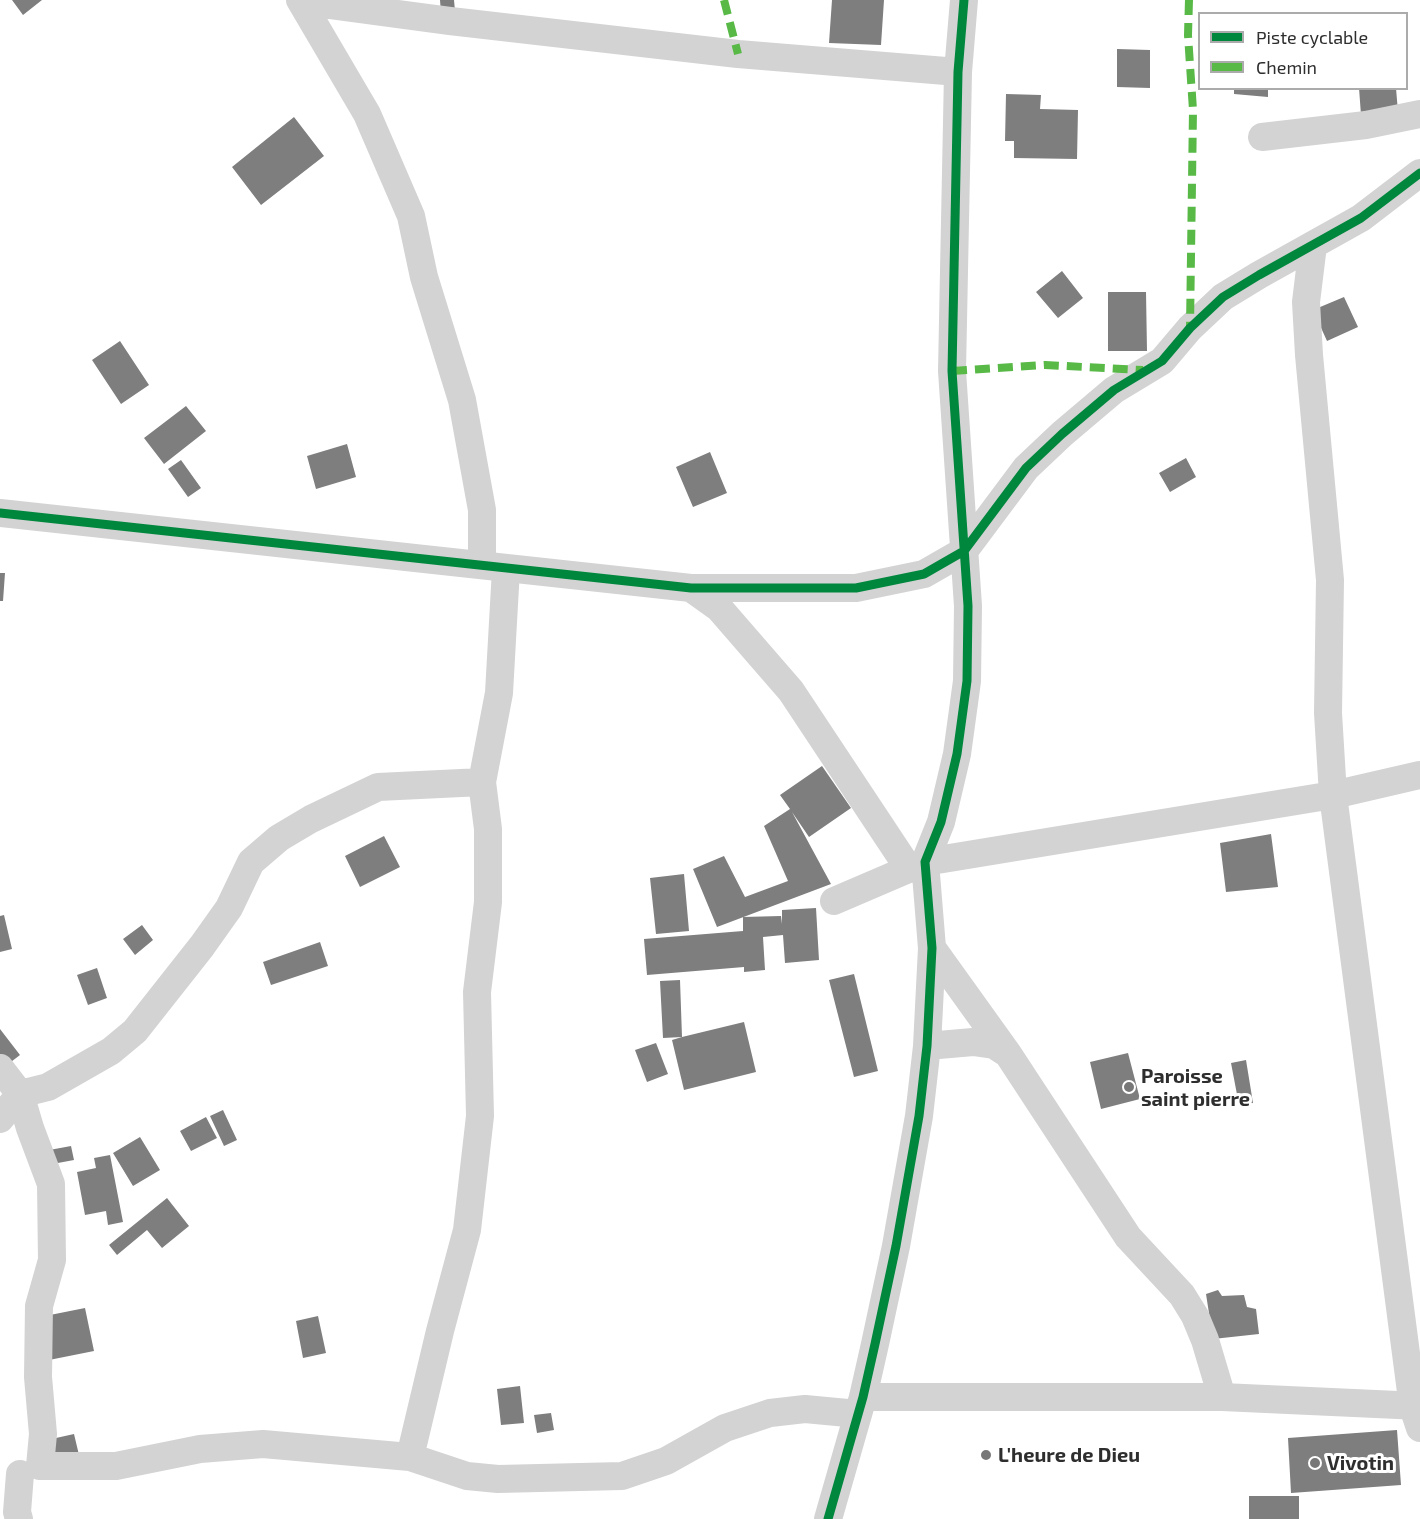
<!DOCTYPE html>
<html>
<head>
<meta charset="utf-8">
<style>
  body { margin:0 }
  #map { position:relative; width:1420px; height:1519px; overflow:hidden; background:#fff; font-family:"Exo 2",sans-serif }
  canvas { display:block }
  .legend { position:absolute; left:1198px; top:12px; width:210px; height:78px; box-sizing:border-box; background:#fff; border:2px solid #ababab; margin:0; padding:8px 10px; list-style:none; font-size:18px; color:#2e2e2e }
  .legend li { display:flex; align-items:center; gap:12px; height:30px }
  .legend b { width:30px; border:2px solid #ababab }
</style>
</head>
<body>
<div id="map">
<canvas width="1420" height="1519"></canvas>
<ul class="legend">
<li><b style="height:8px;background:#00873e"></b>Piste cyclable</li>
<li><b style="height:8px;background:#58b947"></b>Chemin</li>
</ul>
</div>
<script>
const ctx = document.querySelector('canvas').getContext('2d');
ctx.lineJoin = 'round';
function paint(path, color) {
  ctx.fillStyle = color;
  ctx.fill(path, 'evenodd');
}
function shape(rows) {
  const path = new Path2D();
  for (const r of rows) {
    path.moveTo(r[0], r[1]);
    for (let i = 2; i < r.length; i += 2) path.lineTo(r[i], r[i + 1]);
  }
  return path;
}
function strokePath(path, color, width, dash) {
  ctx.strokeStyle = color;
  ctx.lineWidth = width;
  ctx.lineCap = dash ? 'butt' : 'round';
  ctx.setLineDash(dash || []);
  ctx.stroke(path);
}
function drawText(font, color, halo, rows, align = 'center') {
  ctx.font = font + ' "Exo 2",sans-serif';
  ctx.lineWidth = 6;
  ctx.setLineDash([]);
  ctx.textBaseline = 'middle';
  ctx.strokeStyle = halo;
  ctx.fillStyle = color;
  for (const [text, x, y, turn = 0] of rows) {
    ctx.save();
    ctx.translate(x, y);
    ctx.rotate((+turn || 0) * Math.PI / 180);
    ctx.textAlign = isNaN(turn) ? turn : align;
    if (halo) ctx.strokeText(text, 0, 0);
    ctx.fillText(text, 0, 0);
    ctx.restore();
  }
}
const building = shape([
  [12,0,42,0,23,15],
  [440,0,454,0,455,11,441,13],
  [832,0,884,0,881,45,829,43],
  [1117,49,1150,50,1150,88,1117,87],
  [1234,88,1268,88,1268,97,1234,94],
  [1359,88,1396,88,1398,112,1361,115],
  [1006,94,1041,95,1040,109,1078,110,1077,159,1014,158,1014,141,1005,141],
  [294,117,324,156,261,205,232,167],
  [1062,271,1083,298,1058,318,1036,292],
  [1108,292,1146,292,1147,351,1108,351],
  [1344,297,1358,327,1327,341,1313,310],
  [120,341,149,385,121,404,92,360],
  [186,406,206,431,164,464,144,438],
  [347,444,356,477,316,489,307,456],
  [710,452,727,493,693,507,676,467],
  [1186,458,1196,477,1170,492,1159,473],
  [181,460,201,488,188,497,168,469],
  [0,573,5,573,3,601,0,601],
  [822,766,851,808,809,837,792,812,831,884,717,927,693,869,724,856,745,897,788,881,764,826,790,809,780,795],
  [1271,834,1278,887,1226,892,1220,843],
  [384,836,400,867,360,887,345,856],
  [684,874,689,931,656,934,650,878],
  [816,908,819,960,785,963,783,935,763,937,765,970,744,972,744,967,647,975,644,939,743,931,743,917,781,916,782,924,782,910],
  [4,915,12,949,0,952,0,916],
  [142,925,153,940,135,955,123,939],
  [320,942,328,966,271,985,263,962],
  [97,968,107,998,88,1005,77,975],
  [854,974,878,1071,854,1077,829,980],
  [680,980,682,1037,744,1022,756,1072,684,1090,672,1040,682,1037,663,1038,660,981],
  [0,1029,20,1055,3,1068,0,1064],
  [656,1043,668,1074,647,1082,635,1050],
  [1128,1053,1140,1099,1101,1109,1090,1062],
  [1246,1060,1253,1103,1239,1105,1231,1063],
  [223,1110,237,1140,224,1146,210,1116],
  [206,1117,217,1138,191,1151,180,1131],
  [140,1137,160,1170,133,1186,113,1153],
  [71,1146,74,1160,47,1165,44,1151],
  [110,1155,123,1222,108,1225,106,1211,85,1215,77,1172,96,1168,94,1158],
  [167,1198,189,1226,162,1248,147,1230,117,1255,109,1245],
  [1218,1290,1222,1296,1244,1295,1247,1307,1256,1309,1259,1334,1213,1339,1206,1294],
  [85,1308,94,1351,49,1360,40,1317],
  [318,1316,326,1353,303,1358,296,1321],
  [520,1386,524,1423,501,1425,497,1389],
  [551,1413,554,1430,537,1433,534,1415],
  [1397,1430,1401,1485,1291,1493,1288,1438],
  [74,1434,79,1455,52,1461,47,1440],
  [1249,1496,1299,1496,1299,1519,1249,1519]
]);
const minor = shape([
  [300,0,367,114,411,216,424,277,462,400,482,510,482,564],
  [301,1,450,21,738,54,958,72],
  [1262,137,1366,125,1420,114],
  [1313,245,1306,302,1309,355,1330,580,1328,713,1333,795,1413,1407,1420,1428],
  [0,513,691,588,856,588,924,574,964,551,1026,468,1062,434,1114,390,1162,361,1190,328,1223,297,1259,275,1361,218,1420,173],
  [691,588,719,608,791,691,909,869],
  [834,901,925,862,1333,795,1420,775],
  [932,948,1008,1054],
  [927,1046,973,1042,994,1045,1008,1054,1128,1237,1182,1295,1195,1316,1205,1340,1222,1397],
  [0,1068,20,1094,30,1128,51,1184,52,1260,39,1306,38,1377,43,1434,40,1466,116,1466,200,1449,263,1444,410,1457,467,1476,498,1479,622,1476,666,1461,725,1428,770,1413,805,1409,858,1414],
  [0,1119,20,1094,48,1087,111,1051,135,1031,202,946,229,908,251,862,279,838,311,819,378,787,482,782],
  [863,1397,1222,1397,1420,1406],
  [410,1457,440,1331,467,1230,480,1116,477,992,488,902,488,829,482,782,499,693,506,569],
  [19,1519,17,1512,20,1474],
  [828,1519,863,1397,875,1344,896,1246,919,1116,927,1046,932,948,925,862,941,822,957,754,967,681,968,606,952,371,958,72,964,0]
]);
const quiet = shape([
  [724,0,738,54],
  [1189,0,1188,35,1193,110,1190,328],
  [952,371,1045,365,1143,370]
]);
const cycleway = shape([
  [0,513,691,588,856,588,924,574,964,551,1026,468,1062,434,1114,390,1162,361,1190,328,1223,297,1259,275,1361,218,1420,173],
  [828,1519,863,1397,875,1344,896,1246,919,1116,927,1046,932,948,925,862,941,822,957,754,967,681,968,606,952,371,958,72,964,0]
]);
const markers = [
  [1129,1087,6,"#777"],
  [986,1455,6,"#777"],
  [1315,1463,6,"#777"]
];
const poiNames = [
  ["Paroisse",1141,1076],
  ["saint pierre",1141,1099],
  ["L'heure de Dieu",998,1455],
  ["Vivotin",1327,1463]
];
paint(building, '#7e7e7e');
strokePath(minor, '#d3d3d3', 28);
strokePath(quiet, '#58b947', 8, [15, 8]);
strokePath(cycleway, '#00873e', 9);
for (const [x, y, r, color] of markers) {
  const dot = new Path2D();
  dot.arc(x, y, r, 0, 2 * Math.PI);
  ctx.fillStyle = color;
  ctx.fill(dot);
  strokePath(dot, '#fff', 2);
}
drawText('bold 20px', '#2e2e2e', '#fff', poiNames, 'left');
</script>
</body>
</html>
